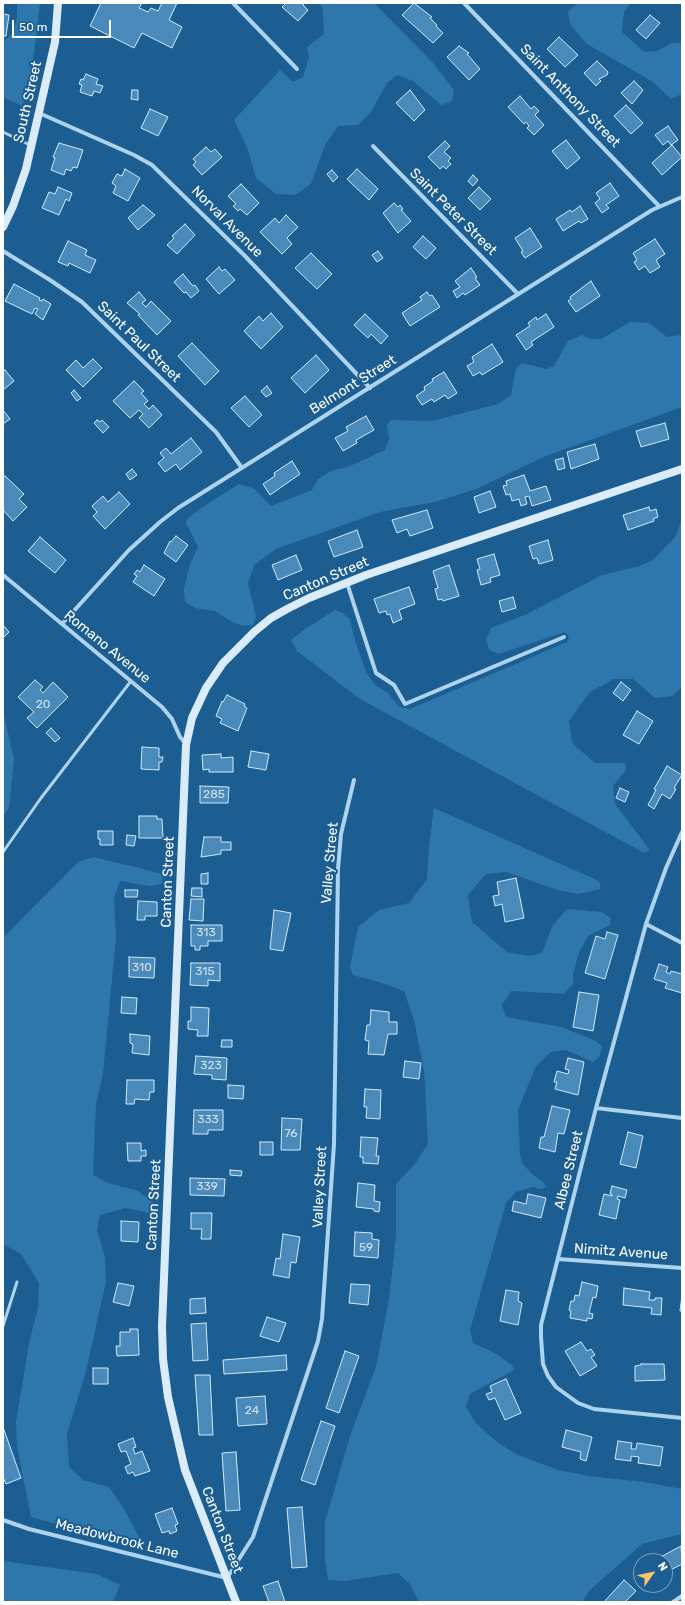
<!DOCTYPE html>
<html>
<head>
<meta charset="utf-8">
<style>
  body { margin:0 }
  #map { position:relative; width:685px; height:1605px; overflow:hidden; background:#1c5e92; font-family:Rubik,sans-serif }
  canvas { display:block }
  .frame { position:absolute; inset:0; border:4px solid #fff; pointer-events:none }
  .north { position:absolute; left:633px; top:1553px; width:40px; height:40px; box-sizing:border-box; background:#1c5e92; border:1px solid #779ebe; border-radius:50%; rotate:57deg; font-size:11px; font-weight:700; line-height:16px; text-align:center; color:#fff }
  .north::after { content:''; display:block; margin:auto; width:14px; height:18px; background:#fec16b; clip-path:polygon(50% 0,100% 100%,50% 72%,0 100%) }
  .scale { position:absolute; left:12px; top:20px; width:99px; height:18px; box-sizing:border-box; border:2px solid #fff; border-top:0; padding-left:5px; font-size:12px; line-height:14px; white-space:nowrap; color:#fff; -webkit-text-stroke:3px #1c5e92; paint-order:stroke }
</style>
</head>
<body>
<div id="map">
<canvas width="685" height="1605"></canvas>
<div class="frame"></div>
<div class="north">N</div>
<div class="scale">50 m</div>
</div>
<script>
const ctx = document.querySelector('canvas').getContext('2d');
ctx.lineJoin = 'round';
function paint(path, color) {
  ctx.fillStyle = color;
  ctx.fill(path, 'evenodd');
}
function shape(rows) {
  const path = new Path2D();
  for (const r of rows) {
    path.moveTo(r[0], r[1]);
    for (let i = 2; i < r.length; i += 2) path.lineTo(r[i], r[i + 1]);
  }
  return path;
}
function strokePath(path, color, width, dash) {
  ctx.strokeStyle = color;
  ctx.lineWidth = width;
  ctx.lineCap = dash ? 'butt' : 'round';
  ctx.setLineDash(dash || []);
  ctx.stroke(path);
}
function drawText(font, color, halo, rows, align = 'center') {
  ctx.font = font + ' Rubik,sans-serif';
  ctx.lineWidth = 4;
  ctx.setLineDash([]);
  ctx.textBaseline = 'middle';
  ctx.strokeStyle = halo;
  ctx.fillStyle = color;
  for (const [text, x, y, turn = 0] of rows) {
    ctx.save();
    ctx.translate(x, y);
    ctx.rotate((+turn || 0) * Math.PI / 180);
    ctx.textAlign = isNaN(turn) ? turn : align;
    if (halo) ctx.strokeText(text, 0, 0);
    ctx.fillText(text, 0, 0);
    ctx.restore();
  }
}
const green = shape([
  [17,3,40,3,30,87,22,106,3,97,3,42,13,33,17,17],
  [319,3,374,3,433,63,454,90,452,101,441,105,413,81,397,75,387,83,371,112,358,125,338,126,325,145,311,184,295,195,276,194,256,178,248,150,234,120,280,70,293,82,303,77,309,58,307,47,324,34,323,9],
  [578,3,631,3,624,12,622,32,644,52,657,51,672,43,682,43,682,94,671,99,653,82,587,44,570,24,568,12],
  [630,322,649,323,667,337,682,335,682,407,546,456,476,489,435,502,380,512,276,549,254,565,248,583,256,617,253,625,243,626,232,622,215,611,195,608,185,602,184,589,190,564,198,547,186,523,188,518,201,508,239,484,255,489,271,506,312,490,318,479,331,471,350,466,385,450,389,439,387,425,391,420,432,421,498,404,511,395,516,368,522,363,546,369,554,366,568,341,582,335,590,339,601,339],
  [682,518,682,687,672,696,655,698,633,679,614,679,590,692,569,721,572,743,595,763,625,763,626,770,613,786,615,804,650,850,644,853,360,699,297,651,291,640,305,629,335,610,342,613,350,619,354,637,366,672,375,685,388,693,399,707,410,709,567,642,569,637,565,632,499,654,489,650,486,639,491,628,527,614,602,575,640,566,653,560,676,536],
  [3,711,14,759,9,807,3,817],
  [434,808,599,881,601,889,578,894,558,890,506,872,486,874,468,895,472,922,507,952,529,956,542,953,553,925,567,909,601,912,611,918,610,925,588,936,579,952,573,974,573,984,564,994,511,991,502,1005,506,1017,561,1027,594,1040,602,1046,600,1056,593,1062,566,1050,551,1052,536,1066,518,1110,520,1154,522,1163,532,1174,543,1182,546,1187,541,1189,533,1187,516,1192,506,1203,470,1330,473,1343,495,1353,512,1365,514,1370,470,1394,466,1407,476,1423,498,1443,518,1455,558,1470,589,1476,644,1482,682,1489,682,1534,642,1544,589,1591,582,1602,419,1602,410,1584,398,1573,345,1581,328,1580,325,1560,325,1522,350,1436,376,1367,389,1299,396,1236,396,1184,414,1165,428,1144,424,1070,414,1020,404,991,382,983,353,975,350,967,358,927,379,910,409,903,427,879,429,845],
  [94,857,163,874,162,884,150,886,120,881,114,898,116,938,103,1074,96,1105,93,1175,108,1183,138,1191,154,1203,152,1213,125,1208,100,1215,97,1230,105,1258,106,1282,86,1371,67,1434,69,1467,83,1480,109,1487,124,1509,140,1539,130,1544,31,1517,17,1447,16,1422,30,1338,38,1309,39,1283,21,1254,3,1244,3,938,72,868,80,861],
  [3,1561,97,1574,120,1585,113,1602,3,1602]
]);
const building = shape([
  [101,3,142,3,139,8,148,12,151,8,158,11,162,3,177,3,169,20,182,27,172,48,142,33,134,48,90,26,101,3],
  [286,3,304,3,303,5,308,10,298,21,282,7,286,3],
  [414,3,432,17,430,18,437,25,436,26,443,33,433,43,402,15,414,3],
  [3,14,9,15,6,36,3,36,3,14],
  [650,15,660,23,646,39,636,30,650,15],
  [559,37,578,55,565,67,547,49,559,37],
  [459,46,469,53,467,54,480,69,469,80,447,57,459,46],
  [597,61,608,72,607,75,599,79,601,81,596,86,584,73,597,61],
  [86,74,98,79,96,84,103,86,100,93,94,91,92,96,80,92,82,85,79,84,81,79,83,80,86,74],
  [634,81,643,90,632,104,621,93,634,81],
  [132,90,138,90,138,100,131,99,132,90],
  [410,90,425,110,414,121,396,103,410,90],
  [520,96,531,109,534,106,539,111,535,115,544,125,534,135,527,128,529,126,526,122,524,124,508,107,520,96],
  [626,105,643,123,631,134,614,116,626,105],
  [150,109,168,117,158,136,141,128,150,109],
  [668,126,678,140,671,145,668,141,663,145,655,135,668,126],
  [566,140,580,158,567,169,552,151,566,140],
  [445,141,450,146,444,152,451,158,448,161,451,164,446,169,443,166,440,169,428,157,445,141],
  [59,143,83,150,77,168,73,167,71,171,66,169,64,175,51,170,55,158,53,157,59,143],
  [672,145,682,157,662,175,652,163,672,145],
  [206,147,211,152,215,149,222,157,202,175,193,165,196,162,193,159,206,147],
  [125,169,140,178,128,201,113,193,116,186,112,183,117,174,122,176,125,169],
  [357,169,378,189,369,200,347,179,357,169],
  [332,170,338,177,333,182,327,174,332,170],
  [473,175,478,180,473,186,468,181,473,175],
  [610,183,619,196,606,205,609,208,602,213,595,203,600,199,596,193,610,183],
  [241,184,259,203,247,215,240,209,238,211,233,206,236,204,228,196,241,184],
  [58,187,72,193,69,201,66,199,59,215,42,208,49,192,55,194,58,187],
  [479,187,491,199,480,210,468,198,479,187],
  [394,203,398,207,400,205,403,209,401,210,411,221,398,233,383,213,394,203],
  [143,205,155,215,138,230,128,218,143,205],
  [580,206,588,219,581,223,579,221,563,231,556,219,570,210,572,212,580,206],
  [286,215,298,227,287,238,292,244,282,254,260,232,275,218,279,223,286,215],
  [185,224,195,235,177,254,167,245,174,238,172,236,185,224],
  [530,228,542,247,525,258,521,252,523,251,515,238,530,228],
  [423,236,436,248,426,259,413,247,423,236],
  [655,239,665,254,656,260,660,267,650,273,645,266,639,270,634,262,637,260,633,253,655,239],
  [68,241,87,250,85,255,96,260,90,273,69,263,68,266,58,262,68,241],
  [378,251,383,258,377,262,372,255,378,251],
  [311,253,332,274,317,289,295,268,311,253],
  [219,267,222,271,225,269,235,280,219,294,206,279,219,267],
  [471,268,477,277,475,278,480,285,465,295,463,293,457,298,453,291,460,287,455,281,471,268],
  [183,274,193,286,195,285,199,291,191,298,186,292,184,293,174,282,183,274],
  [591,281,600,296,576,312,568,301,571,299,570,297,591,281],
  [14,284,40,298,39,300,42,301,43,299,51,304,43,320,35,314,38,309,35,308,32,314,5,301,14,284],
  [139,292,146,300,142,303,146,307,151,301,171,321,157,335,138,315,140,314,127,303,139,292],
  [427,292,430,296,432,295,440,307,410,326,402,313,422,300,420,297,427,292],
  [271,313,283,327,261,349,244,331,259,316,263,321,271,313],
  [365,314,388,336,381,344,371,334,368,338,354,325,365,314],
  [546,314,554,327,531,342,533,345,526,350,516,335,530,326,528,323,536,317,537,320,546,314],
  [192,343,219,371,205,385,178,356,192,343],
  [492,344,503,362,482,375,480,372,473,376,467,366,474,362,472,357,492,344],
  [316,355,329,370,305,393,291,378,316,355],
  [93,359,102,368,83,387,66,370,76,360,83,368,93,359],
  [5,370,14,381,3,390,3,372,5,370],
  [444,372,457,393,448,399,445,395,434,402,432,399,422,405,416,396,425,390,424,387,433,381,432,379,444,372],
  [134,381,144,391,141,393,148,401,144,404,149,409,153,405,162,415,149,428,139,418,143,414,139,410,130,418,113,401,134,381],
  [267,386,272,393,266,397,261,391,267,386],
  [74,390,81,398,77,401,71,393,74,390],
  [245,396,262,415,249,427,231,408,245,396],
  [3,410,10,419,3,424,3,410],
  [366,416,374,430,356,440,357,443,343,451,335,438,348,431,346,427,366,416],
  [97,420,100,422,102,420,109,427,103,433,94,423,97,420],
  [665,423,669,439,641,447,636,431,665,423],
  [191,438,202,452,180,470,176,464,165,472,158,463,164,458,160,453,166,448,171,454,191,438],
  [595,444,599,459,571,469,567,452,595,444],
  [563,458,565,468,558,470,555,460,563,458],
  [292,461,300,474,270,495,263,484,275,476,274,473,292,461],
  [132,469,137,475,130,480,126,474,132,469],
  [524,475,530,491,546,486,551,500,532,506,529,496,525,497,527,504,521,506,519,499,512,501,510,494,506,495,503,486,507,485,506,481,524,475],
  [5,476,24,494,19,499,27,507,13,521,3,510,3,477,5,476],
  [490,491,496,507,479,513,474,497,490,491],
  [119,492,130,504,105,529,93,516,97,512,92,506,103,496,108,502,119,492],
  [649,507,650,511,656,509,658,517,653,519,654,521,628,530,623,515,649,507],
  [427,510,433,528,410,536,407,529,397,533,392,520,427,510],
  [357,530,363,547,334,557,328,541,357,530],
  [176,536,188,545,176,562,164,553,170,541,171,542,176,536],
  [40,537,66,560,55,573,28,551,40,537],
  [548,540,553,560,539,564,537,558,533,559,529,546,548,540],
  [494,554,500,575,490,578,491,582,481,585,477,570,480,569,477,559,494,554],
  [296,555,302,570,278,580,272,565,296,555],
  [144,565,165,579,154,596,133,582,137,576,134,574,137,570,140,572,144,565],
  [449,565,459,596,443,601,442,599,438,600,435,589,438,588,433,571,449,565],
  [409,587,415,604,399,610,402,619,393,623,390,614,387,615,386,611,379,613,374,599,409,587],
  [513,597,516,608,502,612,499,601,513,597],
  [3,625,9,632,3,638,3,625],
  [35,680,43,687,40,690,43,693,53,682,68,697,37,728,27,718,34,712,18,697,35,680],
  [621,682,631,690,623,701,613,693,621,682],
  [227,695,245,704,244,706,247,708,238,731,220,723,222,719,216,716,222,701,223,702,227,695],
  [637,711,653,721,639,744,623,735,637,711],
  [51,728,60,738,55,742,46,733,51,728],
  [142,747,159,748,159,757,163,757,162,762,159,762,159,770,141,769,142,747],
  [251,751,269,754,266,770,248,767,251,751],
  [221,754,221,758,233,757,233,772,209,772,209,769,203,770,202,755,221,754],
  [667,766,682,775,674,788,676,789,670,799,662,794,654,809,648,805,656,790,654,789,667,766],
  [200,786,229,787,228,803,200,803,200,786],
  [620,788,629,792,625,802,616,798,620,788],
  [139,816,157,816,157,819,162,819,163,838,139,838,139,816],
  [98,831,113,831,113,845,100,845,100,839,98,839,98,831],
  [127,835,136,836,134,846,126,845,127,835],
  [204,837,221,837,221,842,231,842,231,850,221,850,221,854,201,857,204,837],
  [208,873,208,884,201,884,201,874,208,873],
  [516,878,524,918,505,922,502,904,495,906,493,896,499,895,497,882,516,878],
  [192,888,202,888,202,897,191,896,192,888],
  [125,890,138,890,137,897,125,897,125,890],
  [191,899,204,899,203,921,189,920,191,899],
  [138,901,157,902,157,916,145,916,145,920,137,920,138,901],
  [274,910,291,913,283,951,270,949,274,910],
  [191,925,222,925,222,941,208,941,208,946,200,946,200,950,195,950,195,946,191,946,191,925],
  [607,932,618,935,605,979,585,973,596,936,605,939,607,932],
  [129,957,155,958,154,978,129,977,129,957],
  [191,963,220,963,220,981,208,980,208,986,190,985,191,963],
  [659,964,668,967,666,972,670,974,671,971,682,974,682,993,665,988,667,983,654,979,659,964],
  [579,992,599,995,593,1031,573,1027,579,992],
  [122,997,137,998,136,1014,121,1013,122,997],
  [191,1007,209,1008,208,1036,197,1036,198,1030,188,1029,188,1021,191,1021,191,1007],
  [371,1010,389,1012,389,1022,397,1022,397,1034,388,1034,384,1055,368,1054,369,1041,365,1040,367,1025,370,1025,371,1010],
  [130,1034,150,1036,149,1055,132,1053,133,1044,130,1043,130,1034],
  [222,1040,232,1040,232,1047,221,1047,222,1040],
  [196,1056,227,1058,226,1080,212,1079,212,1075,194,1074,196,1056],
  [568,1058,584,1062,578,1095,555,1089,557,1082,554,1082,557,1071,568,1074,569,1070,565,1069,568,1058],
  [405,1061,421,1063,419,1079,403,1077,405,1061],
  [127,1080,154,1080,154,1092,150,1092,149,1100,135,1099,134,1104,126,1104,127,1080],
  [228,1085,244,1086,243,1099,228,1098,228,1085],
  [365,1089,381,1090,380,1119,366,1118,367,1107,364,1107,365,1089],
  [552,1106,570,1110,564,1134,558,1133,555,1152,539,1148,541,1137,544,1137,552,1106],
  [194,1110,223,1110,223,1130,208,1130,208,1134,193,1134,194,1110],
  [282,1118,302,1119,300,1150,281,1150,282,1118],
  [628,1132,643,1136,636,1168,620,1164,628,1132],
  [361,1137,378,1138,376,1156,379,1156,378,1164,363,1163,363,1157,360,1157,361,1137],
  [260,1142,273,1142,273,1155,260,1155,260,1142],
  [127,1143,141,1143,141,1151,146,1150,146,1156,141,1156,141,1161,128,1161,127,1143],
  [230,1170,242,1171,241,1176,230,1175,230,1170],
  [190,1178,225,1179,224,1196,190,1195,190,1178],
  [358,1183,375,1185,374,1201,380,1202,379,1212,374,1211,374,1209,356,1207,358,1183],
  [612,1186,627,1190,625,1198,618,1196,617,1199,620,1200,616,1219,599,1215,604,1194,612,1196,612,1194,610,1194,612,1186],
  [528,1194,546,1198,541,1218,512,1211,514,1201,526,1204,528,1194],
  [191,1213,212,1213,211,1239,201,1239,202,1229,191,1229,191,1213],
  [121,1221,139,1222,138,1242,121,1241,121,1221],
  [355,1232,372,1233,372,1239,379,1240,378,1258,354,1256,355,1232],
  [283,1234,300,1237,296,1263,291,1262,289,1278,273,1275,276,1258,280,1259,283,1234],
  [582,1282,598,1286,596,1298,593,1297,589,1313,593,1314,592,1319,587,1318,587,1321,570,1318,571,1311,569,1310,571,1301,574,1301,575,1295,579,1296,582,1282],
  [118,1283,134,1286,129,1306,113,1302,118,1283],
  [351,1284,370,1285,368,1305,349,1303,351,1284],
  [624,1288,650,1292,649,1300,655,1300,655,1298,662,1298,661,1315,651,1314,652,1308,623,1305,624,1288],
  [506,1290,519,1292,518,1301,522,1303,518,1325,500,1321,506,1290],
  [682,1295,682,1311,680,1311,682,1295],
  [205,1298,206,1313,190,1314,190,1299,205,1298],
  [267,1317,286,1323,279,1342,260,1336,267,1317],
  [206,1323,208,1360,193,1361,191,1324,206,1323],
  [130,1329,138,1329,139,1355,117,1356,116,1346,120,1346,120,1332,130,1332,130,1329],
  [581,1342,587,1351,591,1349,595,1355,591,1357,597,1366,580,1376,565,1351,581,1342],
  [345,1351,359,1356,339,1413,326,1408,345,1351],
  [286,1355,287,1370,224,1374,223,1360,286,1355],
  [641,1364,664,1364,665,1380,635,1381,635,1366,641,1365,641,1364],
  [93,1368,108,1368,108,1384,93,1384,93,1368],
  [195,1375,210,1375,213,1435,199,1435,195,1375],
  [506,1379,521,1413,505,1420,495,1398,489,1400,486,1394,492,1392,490,1386,506,1379],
  [265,1396,267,1424,238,1426,236,1398,265,1396],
  [321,1421,335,1426,315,1485,301,1480,321,1421],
  [3,1427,21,1478,6,1484,3,1477,3,1427],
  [566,1430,592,1437,586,1461,580,1459,581,1452,562,1447,566,1430],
  [133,1438,136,1447,133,1448,135,1454,142,1451,150,1471,135,1476,133,1472,128,1474,125,1467,131,1464,126,1451,121,1452,118,1444,133,1438],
  [618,1441,632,1443,631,1449,636,1449,637,1443,663,1447,660,1466,638,1463,639,1457,631,1456,631,1461,615,1459,618,1441],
  [236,1452,240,1510,226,1511,222,1453,236,1452],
  [302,1507,307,1567,292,1568,287,1508,302,1507],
  [172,1508,178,1524,175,1525,177,1531,170,1534,169,1531,162,1533,155,1514,172,1508],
  [681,1546,682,1564,665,1573,665,1561,653,1561,681,1546],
  [624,1580,636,1591,625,1602,604,1602,624,1580],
  [278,1581,285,1602,269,1602,263,1586,278,1581]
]);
const lane = shape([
  [3,132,30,145],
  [3,852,41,798,131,681],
  [3,1326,17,1282]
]);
const street = shape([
  [233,3,297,69],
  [464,3,659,206],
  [39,113,134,155,152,165,245,256,370,388],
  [373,146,518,294],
  [3,251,50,280,82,302,216,432,242,468],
  [3,575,162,707,172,719,180,737,186,744],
  [347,583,376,673,394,685,405,704,564,637],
  [62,624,129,550,160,522,178,508,652,210,682,197],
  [682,832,666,868,646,924,596,1108,541,1325,541,1337,543,1364,548,1376,556,1387,578,1403,594,1409,682,1418],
  [646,924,682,943],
  [596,1108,682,1118],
  [558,1259,682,1268],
  [3,1520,29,1529,227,1578,253,1537,318,1341,322,1319,334,1144,338,869,341,834,354,780],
  [673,1602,682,1596]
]);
const secondary = shape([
  [3,227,13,206,26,169,55,42,58,3],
  [236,1602,185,1470,168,1397,163,1359,162,1326,186,745,192,718,206,688,223,663,254,632,271,618,287,609,309,598,366,575,682,469]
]);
const numberNames = [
  ["20",43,705],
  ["285",214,795],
  ["313",206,933],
  ["310",142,968],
  ["315",205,972],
  ["323",211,1066],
  ["333",208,1120],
  ["76",291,1134],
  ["339",207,1187],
  ["59",366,1248],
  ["24",252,1411]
];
const streetNames = [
  ["Saint Anthony Street",570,96,46],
  ["South Street",28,102,-77],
  ["Saint Peter Street",453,212,45],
  ["Norval Avenue",227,222,45],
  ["Saint Paul Street",139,342,44],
  ["Belmont Street",353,385,-32],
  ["Canton Street",326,579,-23],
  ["Romano Avenue",107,647,39],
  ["Valley Street",330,863,-85],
  ["Canton Street",168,882,-88],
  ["Albee Street",569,1170,-76],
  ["Valley Street",320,1187,-87],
  ["Canton Street",154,1205,-87],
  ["Nimitz Avenue",621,1252,4],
  ["Canton Street",222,1530,69],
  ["Meadowbrook Lane",117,1539,14]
];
paint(green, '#2d77ad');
paint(building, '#4a8aba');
strokePath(building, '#d3eafa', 1);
strokePath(lane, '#add3ee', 3);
strokePath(street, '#add3ee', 4);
strokePath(secondary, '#daecfa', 8);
drawText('12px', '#d2e2ee', null, numberNames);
drawText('14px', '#fff', '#1c5e92', streetNames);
</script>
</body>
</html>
